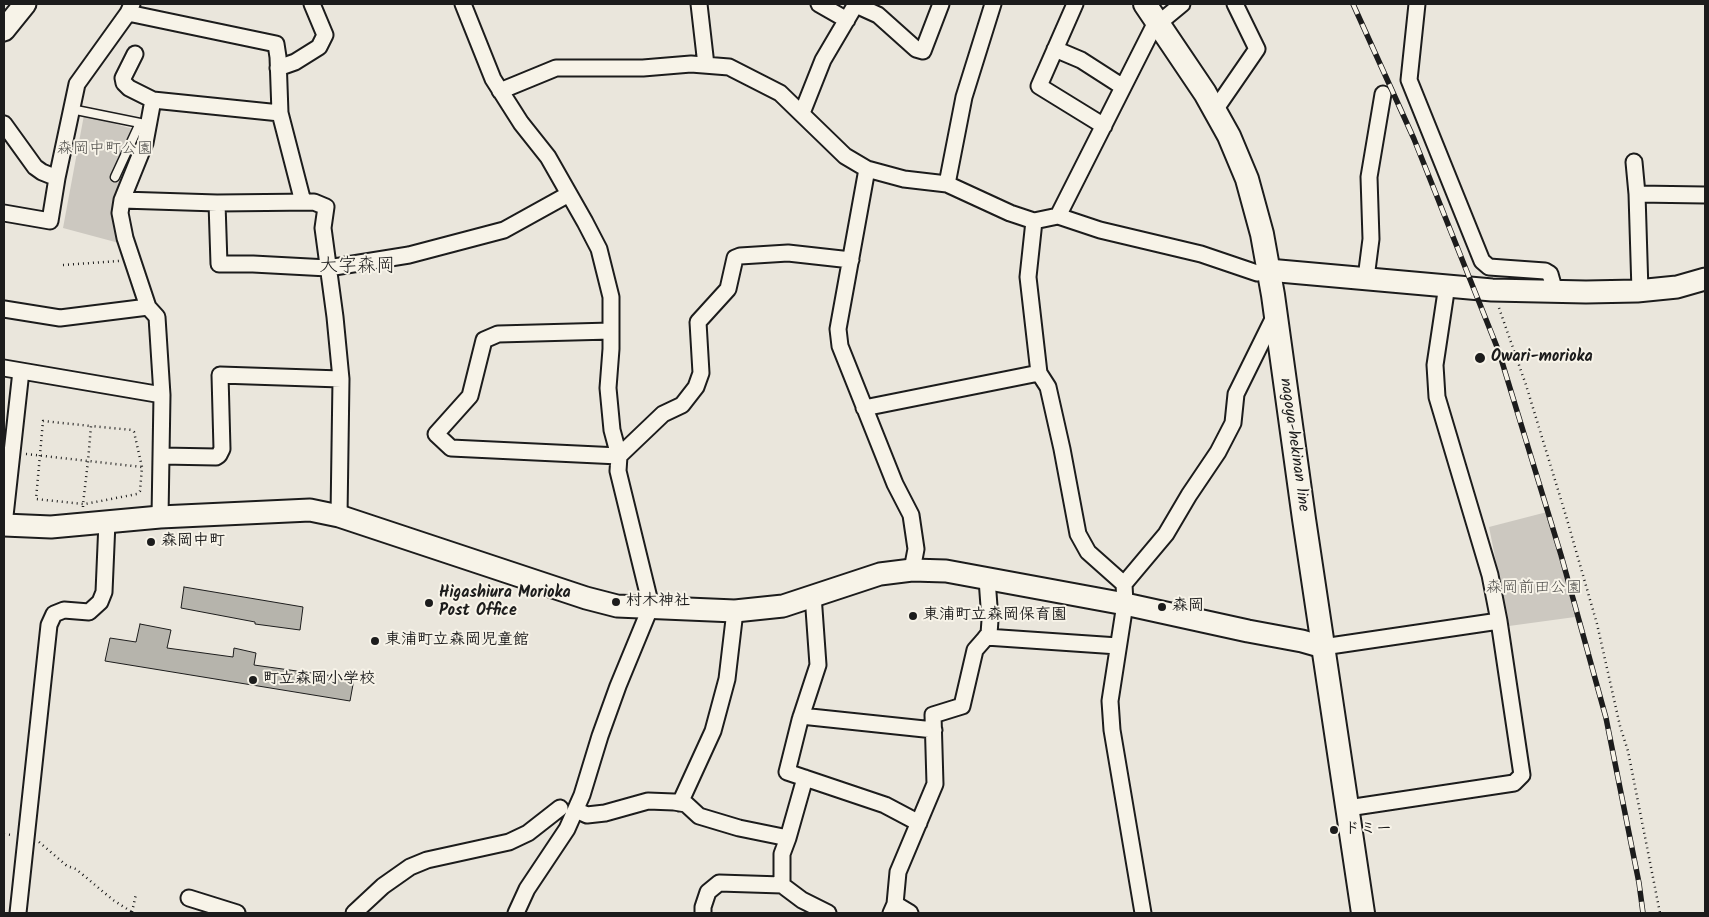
<!DOCTYPE html>
<html>
<head>
<meta charset="utf-8">
<style>
  body { margin:0 }
  #map { position:relative; width:1709px; height:917px; overflow:hidden; background:#eae6dc; font-family:Kalam,sans-serif }
  canvas { display:block }
  .frame { position:absolute; inset:0; border:5px solid #1c1c1c; pointer-events:none }
</style>
</head>
<body>
<div id="map">
<canvas width="1709" height="917"></canvas>
<div class="frame"></div>
</div>
<script>
const ctx = document.querySelector('canvas').getContext('2d');
ctx.lineJoin = 'round';
function paint(path, color) {
  ctx.fillStyle = color;
  ctx.fill(path, 'evenodd');
}
function shape(rows) {
  const path = new Path2D();
  for (const r of rows) {
    path.moveTo(r[0], r[1]);
    for (let i = 2; i < r.length; i += 2) path.lineTo(r[i], r[i + 1]);
  }
  return path;
}
function strokePath(path, color, width, dash) {
  ctx.strokeStyle = color;
  ctx.lineWidth = width;
  ctx.lineCap = dash ? 'butt' : 'round';
  ctx.setLineDash(dash || []);
  ctx.stroke(path);
}
function drawText(font, color, halo, rows, align = 'center') {
  ctx.font = font + ' Kalam,"Klee One",sans-serif';
  ctx.lineWidth = 4;
  ctx.setLineDash([]);
  ctx.textBaseline = 'middle';
  ctx.strokeStyle = halo;
  ctx.fillStyle = color;
  for (const [text, x, y, turn = 0] of rows) {
    ctx.save();
    ctx.translate(x, y);
    ctx.rotate((+turn || 0) * Math.PI / 180);
    ctx.textAlign = isNaN(turn) ? turn : align;
    if (halo) ctx.strokeText(text, 0, 0);
    ctx.fillText(text, 0, 0);
    ctx.restore();
  }
}
const green = shape([
  [84,115,140,131,112,209,119,243,63,228],
  [1547,512,1575,617,1509,626,1489,527]
]);
const building = shape([
  [184,587,303,607,300,630,255,624,255,622,181,608,184,587],
  [140,624,171,630,167,648,233,657,234,648,256,653,254,665,354,679,350,701,105,661,110,638,136,642,140,624]
]);
const path = shape([
  [63,265,119,261],
  [1499,308,1526,385,1566,516,1597,624,1620,726,1628,751,1660,913],
  [26,454,142,467],
  [83,507,83,504,88,461,91,426,132,430,134,432,142,467,140,491,137,494,85,504,83,504,36,499,43,421,91,426],
  [4,834,12,835],
  [39,842,67,866,76,869,113,900,132,912],
  [132,912,136,894]
]);
const lane = shape([
  [71,109,140,123,115,177]
]);
const street = shape([
  [463,4,493,79,521,123,548,157,585,222,599,249,611,297,611,349,608,388,612,430,619,456,618,471,651,606,618,686,600,736,582,795,567,829,527,889,516,913],
  [699,4,706,65],
  [819,4,847,20],
  [1075,4,1039,86,1104,126],
  [1417,4,1409,80,1482,261,1489,267,1545,271,1550,274,1555,292],
  [856,5,878,15,916,49,923,51,941,4],
  [128,13,276,44,278,57,280,113,303,202],
  [1159,23,1182,4],
  [1055,49,1081,60,1123,87],
  [135,54,123,78,124,83,129,88,153,100],
  [278,68,295,62,319,47,325,35,312,4],
  [500,91,556,68,643,68,691,64,729,67,780,93,845,156,867,169,904,179,947,184,1010,213,1034,221,1058,216,1100,230,1201,254,1257,273,1268,270],
  [1215,110,1257,49,1235,4],
  [802,113,823,60,856,4],
  [4,124,35,167,42,172,57,178],
  [1634,162,1637,194,1640,291],
  [867,169,838,329,840,346,895,484,911,515,916,549,912,570],
  [947,184,964,97,993,4],
  [1637,194,1705,195],
  [122,200,217,203,314,202,326,207,323,228,335,317,341,379,339,516],
  [217,203,219,264,253,264,328,268,409,255,504,230,569,194],
  [4,213,50,221,57,178,77,84,128,13,132,4],
  [1058,216,1157,20],
  [1034,221,1028,277,1039,373,1048,387,1062,449,1078,534,1088,552,1124,584],
  [1366,278,1371,239,1369,177,1383,94],
  [4,309,60,318,148,307],
  [611,331,498,334,484,340,470,396,436,434,451,448,619,456,663,414,682,405,696,387,701,373,698,322,728,289,735,258,740,256,788,253,851,260],
  [4,368,162,395],
  [864,408,1039,373],
  [162,456,216,457,219,455,222,449,220,375,341,379],
  [160,517,162,395,157,317,148,307,125,238,120,213,122,200,145,143,153,100,280,113],
  [4,525,21,371],
  [813,595,818,665,800,720,787,772,885,805,919,823],
  [986,637,1118,646],
  [1323,647,1499,621],
  [801,716,934,730],
  [680,803,713,731,727,679,735,611],
  [1348,808,1514,783,1522,775,1499,621,1490,575,1437,397,1435,365,1447,285],
  [576,810,587,815,605,813,648,801,674,802,686,804,699,816,739,828,788,838],
  [782,885,782,854,788,838,805,778],
  [189,898,237,913],
  [895,904,910,913],
  [18,913,49,625,54,614,64,610,89,612,100,602,104,592,107,522],
  [354,913,383,886,410,867,427,860,509,842,528,833,560,808],
  [703,913,703,907,708,892,719,883,782,885,802,900,828,913],
  [891,913,895,904,898,872,935,784,933,715,962,706,975,650,989,634,990,620,987,579],
  [1143,913,1112,730,1110,701,1125,604,1124,584,1166,534,1189,495,1218,452,1233,423,1236,394,1275,315]
]);
const secondary = shape([
  [4,30,25,4],
  [1268,270,1492,290,1586,292,1637,291,1677,287,1705,279],
  [4,525,51,527,160,517,310,510,339,516,586,598,617,606,735,611,783,606,880,574,912,570,946,571,1125,604,1248,631,1302,641,1323,647]
]);
const primary = shape([
  [1145,4,1205,93,1229,136,1247,179,1262,234,1273,295,1304,519,1363,913]
]);
const rail = shape([
  [1353,4,1414,139,1499,352,1561,555,1606,718,1639,883,1643,913]
]);
const markers = [
  [1480,358,6,"#1c1c1c"],
  [151,542,5,"#1c1c1c"],
  [616,602,5,"#1c1c1c"],
  [429,603,5,"#1c1c1c"],
  [1162,607,5,"#1c1c1c"],
  [913,616,5,"#1c1c1c"],
  [375,641,5,"#1c1c1c"],
  [253,680,5,"#1c1c1c"],
  [1334,830,5,"#1c1c1c"]
];
const parkNames = [
  ["森岡中町公園",105,150],
  ["森岡前田公園",1534,589]
];
const poiNames = [
  ["Owari-morioka",1491,358],
  ["森岡中町",161,542],
  ["Higashiura Morioka",439,594],
  ["Post Office",439,612],
  ["村木神社",626,602],
  ["森岡",1172,607],
  ["東浦町立森岡保育園",923,616],
  ["東浦町立森岡児童館",385,641],
  ["町立森岡小学校",263,680],
  ["ドミー",1344,830]
];
const streetNames = [
  ["nagoya-hekinan line",1293,445,82]
];
const quarterNames = [
  ["大字森岡",357,268]
];
paint(green, '#ccc8c0');
paint(building, '#b6b4ac');
strokePath(building, '#1c1c1c', 1);
strokePath(lane, '#1c1c1c', 11);
strokePath(street, '#1c1c1c', 19);
strokePath(secondary, '#1c1c1c', 25);
strokePath(primary, '#1c1c1c', 26);
strokePath(path, '#1c1c1c', 2.5, [1, 4]);
strokePath(lane, '#f7f3e8', 8);
strokePath(street, '#f7f3e8', 15);
strokePath(secondary, '#f7f3e8', 21);
strokePath(primary, '#f7f3e8', 22);
strokePath(rail, '#1c1c1c', 5.5);
strokePath(rail, '#f7f3e8', 4, [11]);
for (const [x, y, r, color] of markers) {
  const dot = new Path2D();
  dot.arc(x, y, r, 0, 2 * Math.PI);
  ctx.fillStyle = color;
  ctx.fill(dot);
  strokePath(dot, '#f7f3e8', 2);
}
drawText('16px', '#51504d', '#f7f3e8', parkNames);
drawText('bold 16px', '#1c1c1c', '#f7f3e8', poiNames, 'left');
drawText('16px', '#1c1c1c', '#f7f3e8', streetNames);
drawText('19px', '#1c1c1c', '#f7f3e8', quarterNames);
</script>
</body>
</html>
